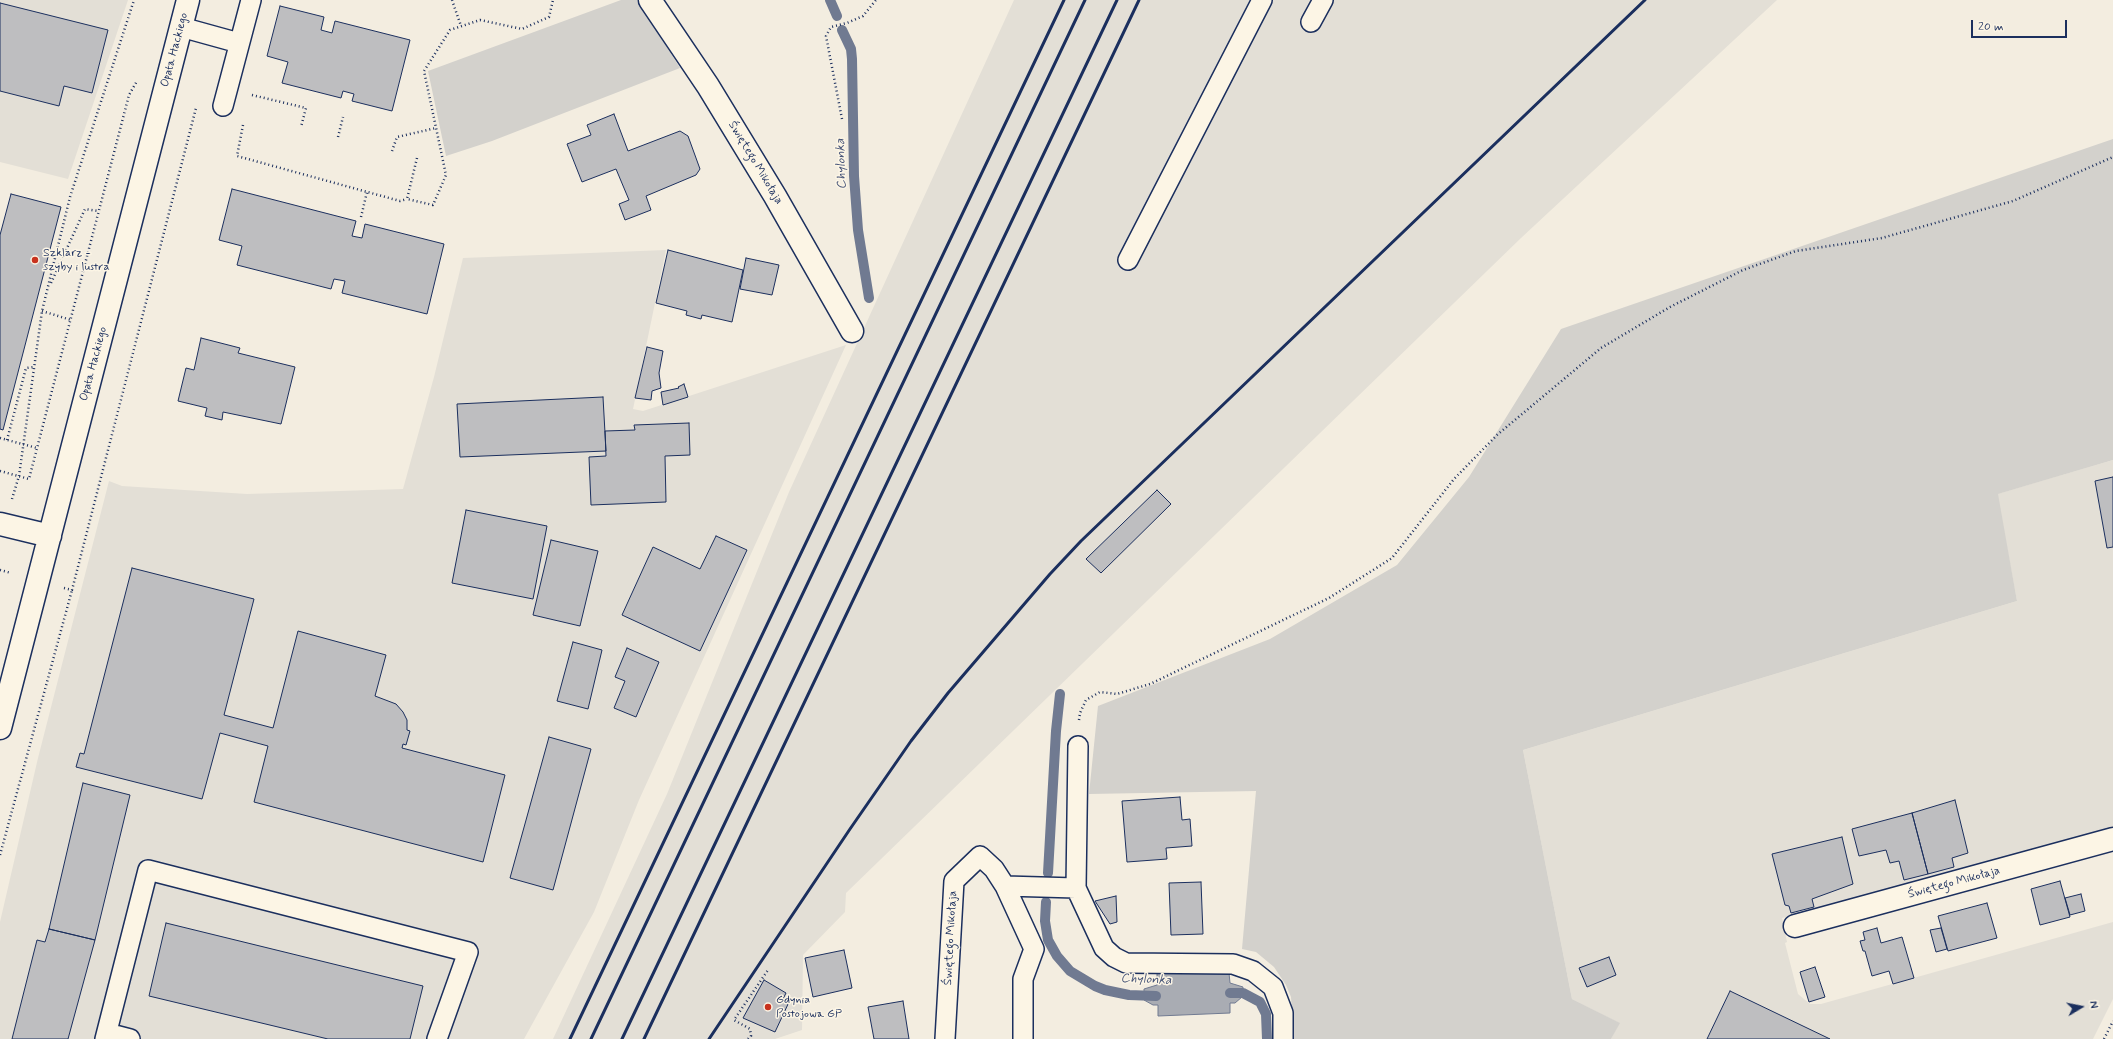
<!DOCTYPE html>
<html>
<head>
<meta charset="utf-8">
<style>
  body { margin:0 }
  #map { position:relative; width:2113px; height:1039px; overflow:hidden; background:#f3ede0; font-family:Mynerve,sans-serif }
  canvas { display:block }
  .north { position:absolute; left:2061px; top:987px; width:40px; height:40px; -webkit-text-stroke:3px #fcf5e5; paint-order:stroke; rotate:80deg; font-size:11px; font-weight:700; line-height:16px; text-align:center; color:#1b2f5e }
  .north::after { content:''; display:block; margin:auto; width:14px; height:18px; background:#1b2f5e; clip-path:polygon(50% 0,100% 100%,50% 72%,0 100%) }
  .scale { position:absolute; left:1971px; top:20px; width:96px; height:18px; box-sizing:border-box; border:2px solid #1b2f5e; border-top:0; padding-left:5px; font-size:12px; line-height:14px; white-space:nowrap; color:#1b2f5e; -webkit-text-stroke:3px #fcf5e5; paint-order:stroke }
</style>
</head>
<body>
<div id="map">
<canvas width="2113" height="1039"></canvas>
<div class="north">N</div>
<div class="scale">20 m</div>
</div>
<script>
const ctx = document.querySelector('canvas').getContext('2d');
ctx.lineJoin = 'round';
function paint(path, color) {
  ctx.fillStyle = color;
  ctx.fill(path, 'evenodd');
}
function shape(rows) {
  const path = new Path2D();
  for (const r of rows) {
    path.moveTo(r[0], r[1]);
    for (let i = 2; i < r.length; i += 2) path.lineTo(r[i], r[i + 1]);
  }
  return path;
}
function strokePath(path, color, width, dash) {
  ctx.strokeStyle = color;
  ctx.lineWidth = width;
  ctx.lineCap = dash ? 'butt' : 'round';
  ctx.setLineDash(dash || []);
  ctx.stroke(path);
}
function drawText(font, color, halo, rows, align = 'center') {
  ctx.font = font + ' Mynerve,sans-serif';
  ctx.lineWidth = 3;
  ctx.setLineDash([]);
  ctx.textBaseline = 'middle';
  ctx.strokeStyle = halo;
  ctx.fillStyle = color;
  for (const [text, x, y, turn = 0] of rows) {
    ctx.save();
    ctx.translate(x, y);
    ctx.rotate((+turn || 0) * Math.PI / 180);
    ctx.textAlign = isNaN(turn) ? turn : align;
    if (halo) ctx.strokeText(text, 0, 0);
    ctx.fillText(text, 0, 0);
    ctx.restore();
  }
}
const built = shape([
  [0,0,128,0,68,179,0,162],
  [1014,0,1777,0,1521,238,846,893,845,912,803,955,802,1030,775,1039,553,1039,667,794,789,492],
  [666,250,633,409,643,411,846,345,639,800,594,912,524,1039,0,1039,0,922,38,758,109,481,122,486,247,494,403,489,434,377,463,258],
  [2113,460,2113,828,1782,918,1787,942,1785,943,1798,994,1810,1004,1821,1004,2113,922,2113,999,2093,1039,1611,1039,1619,1023,1572,999,1523,750,2017,601,1997,494]
]);
const green = shape([
  [621,0,637,0,680,68,492,141,446,156,428,71],
  [2113,139,2113,460,1998,494,2017,601,1523,750,1572,999,1620,1023,1611,1039,1294,1039,1291,997,1286,985,1274,967,1256,952,1242,949,1256,791,1089,794,1098,706,1270,639,1397,565,1469,477,1561,329]
]);
const water = shape([
  [1157,973,1229,973,1230,983,1243,987,1242,997,1235,1003,1230,1003,1230,1013,1158,1016,1158,1005,1153,1005,1144,1000,1144,989,1157,985,1157,973]
]);
const stream = shape([
  [830,0,837,16],
  [842,30,851,49,852,59,854,176,858,230,869,298],
  [1048,873,1056,731,1060,694],
  [1046,902,1045,921,1048,940,1057,956,1070,971,1095,986,1105,990,1129,995,1156,996],
  [1230,993,1243,993,1260,1002,1266,1014,1267,1039]
]);
const building = shape([
  [0,3,108,30,92,93,64,86,59,106,0,91,0,3],
  [280,6,324,17,321,30,332,33,335,21,410,40,392,111,352,101,354,94,343,91,341,98,282,83,288,62,267,56,280,6],
  [614,114,628,151,680,131,688,136,700,169,696,175,646,196,651,210,625,220,619,204,629,200,616,169,582,182,567,144,591,135,587,125,614,114],
  [232,189,356,221,352,236,362,238,365,224,444,244,427,314,342,293,345,281,334,279,331,289,237,265,242,246,219,240,232,189],
  [11,194,61,207,3,430,0,429,0,235,11,194],
  [668,250,743,270,732,322,702,315,701,319,686,315,687,311,656,303,668,250],
  [746,258,779,265,772,295,740,289,746,258],
  [201,338,240,348,238,353,295,367,281,424,223,412,222,420,205,416,207,408,178,401,186,368,194,370,201,338],
  [647,347,663,351,659,373,661,388,652,391,651,400,635,398,647,347],
  [684,384,688,397,663,405,661,392,679,388,678,387,684,384],
  [603,397,606,451,460,457,457,404,603,397],
  [689,423,690,455,665,456,666,502,591,505,589,457,606,456,605,431,635,430,634,425,689,423],
  [2113,477,2113,547,2107,548,2095,481,2113,477],
  [1157,490,1171,504,1101,573,1086,559,1157,490],
  [466,510,547,526,533,599,452,583,466,510],
  [716,536,747,550,700,651,622,615,653,547,700,569,716,536],
  [551,540,598,551,580,626,533,615,551,540],
  [132,568,254,599,224,715,273,728,298,631,386,655,375,696,396,704,403,712,407,720,407,730,410,731,406,745,403,744,402,748,505,775,483,862,254,802,268,746,220,733,202,799,76,767,80,753,84,754,132,568],
  [573,642,602,650,588,709,557,701,573,642],
  [627,648,659,662,636,717,614,708,625,681,615,677,627,648],
  [549,737,591,749,553,890,510,878,549,737],
  [83,783,130,795,95,940,49,929,83,783],
  [1180,797,1182,820,1190,819,1192,846,1166,848,1167,859,1127,862,1122,801,1180,797],
  [1955,800,1968,853,1952,858,1954,867,1928,874,1912,813,1955,800],
  [1912,813,1928,874,1904,880,1899,861,1890,863,1886,850,1859,856,1852,829,1912,813],
  [1842,837,1853,884,1812,899,1814,907,1791,913,1789,906,1785,905,1772,854,1842,837],
  [2060,881,2070,917,2040,925,2031,889,2060,881],
  [1201,882,1203,934,1171,935,1169,883,1201,882],
  [2081,894,2085,911,2070,915,2065,898,2081,894],
  [1116,896,1117,922,1110,924,1095,901,1116,896],
  [1987,903,1997,938,1948,951,1938,916,1987,903],
  [166,923,423,986,410,1039,328,1039,149,996,166,923],
  [1877,928,1881,943,1902,937,1914,978,1893,984,1889,971,1872,976,1865,951,1863,951,1860,941,1865,940,1863,932,1877,928],
  [1941,928,1947,949,1936,952,1930,930,1941,928],
  [49,929,95,940,68,1039,12,1039,37,940,45,942,49,929],
  [844,950,852,988,813,997,805,958,844,950],
  [1609,957,1616,975,1587,987,1579,968,1609,957],
  [1815,967,1825,997,1809,1002,1800,972,1815,967],
  [764,980,786,993,783,999,789,1002,775,1032,743,1018,764,980],
  [1730,991,1830,1039,1707,1039,1730,991],
  [903,1001,909,1039,874,1039,868,1007,903,1001]
]);
const path = shape([
  [452,0,461,26],
  [252,95,306,108,301,127],
  [842,119,826,36,831,27,847,23,863,16,876,0],
  [243,125,237,156,400,201,407,199],
  [338,137,343,117],
  [392,151,397,137,436,128],
  [417,158,407,199,433,205,446,175,424,71,450,30,480,20,522,29,549,17,553,0],
  [361,217,367,192],
  [51,283,85,209,98,211],
  [42,311,71,320],
  [0,438,37,448],
  [7,440,26,368,34,367],
  [0,471,29,479,129,95,137,81],
  [12,499,19,476,42,311,70,197,134,0],
  [0,570,11,573],
  [64,588,72,590,196,108],
  [1079,720,1080,713,1086,700,1100,692,1117,694,1150,684,1329,598,1392,558,1454,479,1497,435,1601,348,1670,307,1743,270,1796,251,1882,238,2013,201,2113,157],
  [0,855,72,590],
  [748,1039,751,1036,750,1029,734,1020,768,970],
  [2104,1039,2113,1021]
]);
const service = shape([
  [1311,22,1323,0],
  [181,27,239,43],
  [223,106,251,0],
  [1128,260,1262,0],
  [1078,746,1076,888,1104,948,1114,957,1126,963,1233,964,1253,971,1273,987,1283,1013,1283,1039],
  [1005,886,1076,888],
  [107,1033,130,1039],
  [105,1039,148,870,468,952,437,1039],
  [945,1039,954,881,980,856,994,869,1005,886,1034,949,1023,979,1023,1039]
]);
const minor = shape([
  [650,0,708,86,775,196,852,331],
  [0,524,50,536],
  [0,728,188,0],
  [1795,926,2113,839]
]);
const rail = shape([
  [570,1039,1064,0],
  [591,1039,1085,0],
  [622,1039,1117,0],
  [644,1039,1139,0],
  [709,1039,850,829,911,741,948,693,1050,574,1081,541,1645,0]
]);
const markers = [
  [35,260,4,"#c8321e"],
  [768,1007,4,"#c8321e"]
];
const streetNames = [
  ["Opata Hackiego",175,50,-75],
  ["Świętego Mikołaja",755,163,59],
  ["Opata Hackiego",94,364,-75],
  ["Świętego Mikołaja",1954,883,-15],
  ["Świętego Mikołaja",951,938,-87]
];
const poiNames = [
  ["Szklarz -",43,253],
  ["szyby i lustra",43,267],
  ["Gdynia",776,1000],
  ["Postojowa GP",776,1014]
];
const waterNames = [
  ["Chylonka",842,164,-92],
  ["Chylonka",1146,980,2]
];
paint(built, '#e3dfd6');
paint(green, '#d3d1cc');
paint(water, '#a9acb3');
strokePath(water, '#707a91', 1);
strokePath(stream, '#707a91', 10);
paint(building, '#bebec0');
strokePath(building, '#1b2f5e', 1);
strokePath(service, '#1b2f5e', 22);
strokePath(minor, '#1b2f5e', 25);
strokePath(path, '#1b2f5e', 2.5, [1, 3]);
strokePath(service, '#fcf5e5', 19);
strokePath(minor, '#fcf5e5', 22);
strokePath(rail, '#1b2f5e', 3);
for (const [x, y, r, color] of markers) {
  const dot = new Path2D();
  dot.arc(x, y, r, 0, 2 * Math.PI);
  ctx.fillStyle = color;
  ctx.fill(dot);
  strokePath(dot, '#fcf5e5', 1.5);
}
drawText('12px', '#1b2f5e', '#fcf5e5', streetNames);
drawText('12px', '#1b2f5e', '#fcf5e5', poiNames, 'left');
drawText('italic 13px', '#465478', '#fcf5e5', waterNames);
</script>
</body>
</html>
